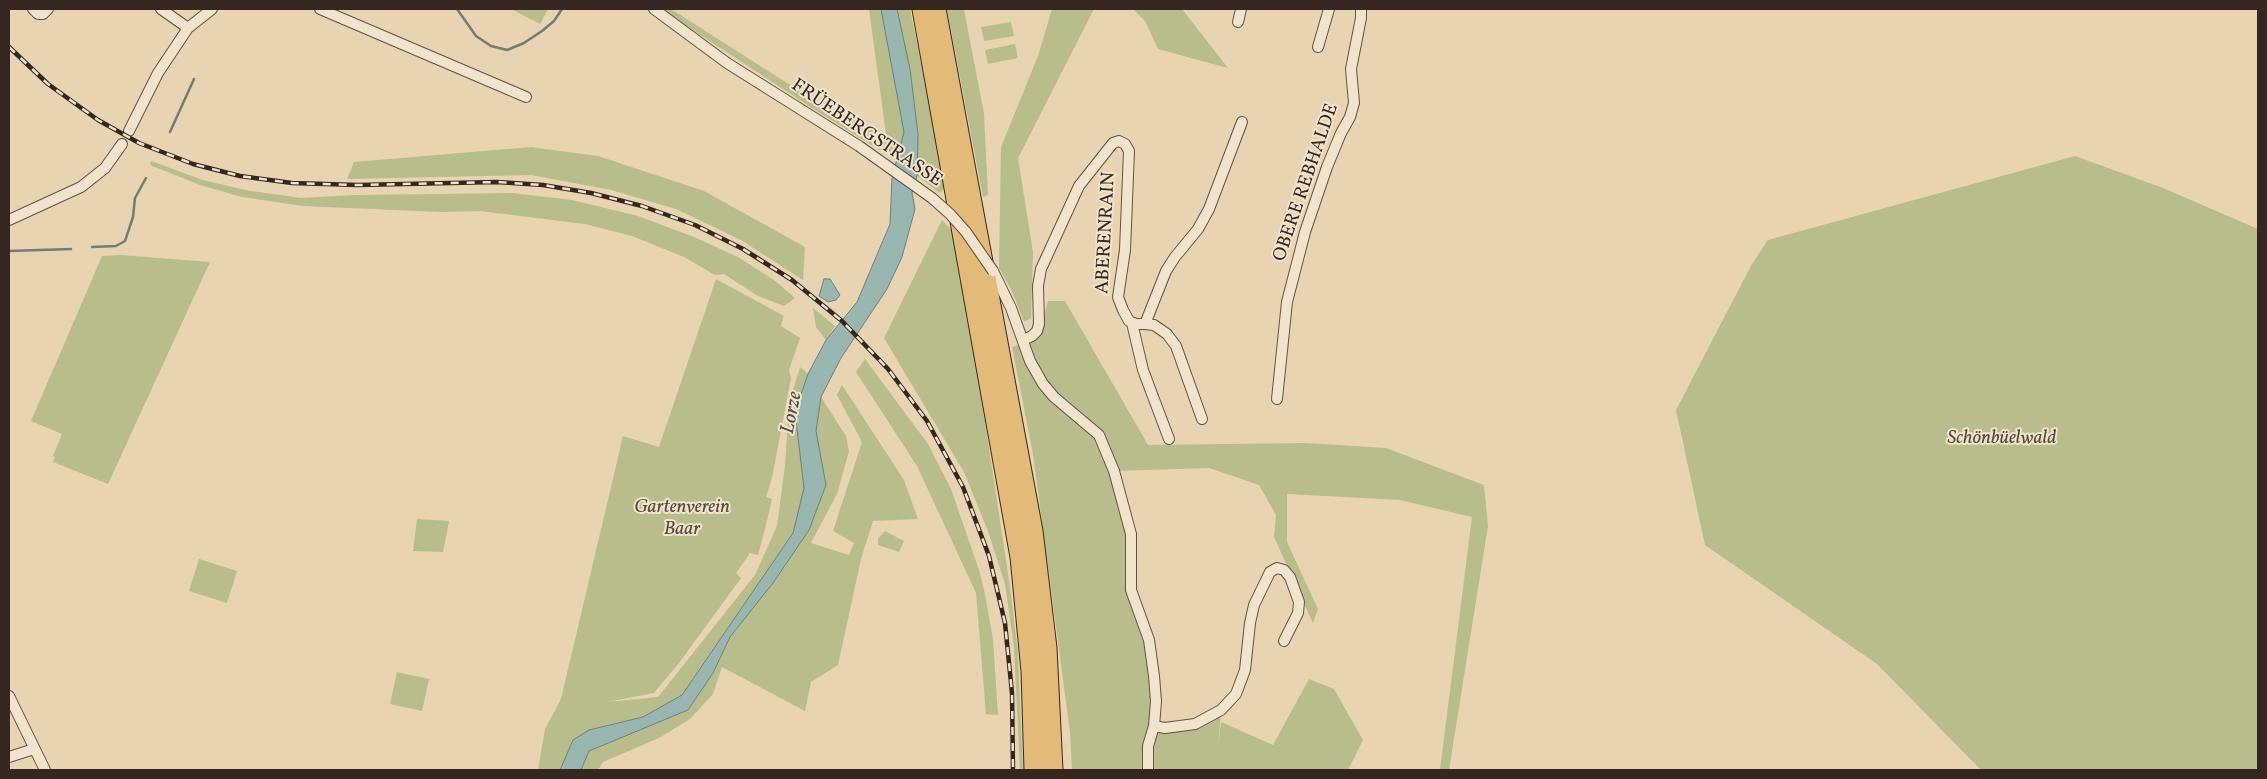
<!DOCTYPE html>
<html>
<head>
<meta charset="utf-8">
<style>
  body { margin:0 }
  #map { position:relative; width:2267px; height:779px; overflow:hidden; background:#e9d4b1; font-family:Vollkorn,serif }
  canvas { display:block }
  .frame { position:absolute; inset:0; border:10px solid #362620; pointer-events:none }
</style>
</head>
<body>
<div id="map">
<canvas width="2267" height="779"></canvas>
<div class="frame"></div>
</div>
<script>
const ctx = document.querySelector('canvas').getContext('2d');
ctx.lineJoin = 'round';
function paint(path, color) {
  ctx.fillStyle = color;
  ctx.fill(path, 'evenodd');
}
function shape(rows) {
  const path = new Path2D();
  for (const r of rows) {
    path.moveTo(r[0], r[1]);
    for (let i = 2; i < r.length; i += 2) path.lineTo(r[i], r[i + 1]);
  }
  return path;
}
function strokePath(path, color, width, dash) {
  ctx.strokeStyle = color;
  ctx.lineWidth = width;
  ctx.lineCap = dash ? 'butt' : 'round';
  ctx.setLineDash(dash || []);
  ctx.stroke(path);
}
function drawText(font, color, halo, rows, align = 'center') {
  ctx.font = font + ' Vollkorn,serif';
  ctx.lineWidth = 4;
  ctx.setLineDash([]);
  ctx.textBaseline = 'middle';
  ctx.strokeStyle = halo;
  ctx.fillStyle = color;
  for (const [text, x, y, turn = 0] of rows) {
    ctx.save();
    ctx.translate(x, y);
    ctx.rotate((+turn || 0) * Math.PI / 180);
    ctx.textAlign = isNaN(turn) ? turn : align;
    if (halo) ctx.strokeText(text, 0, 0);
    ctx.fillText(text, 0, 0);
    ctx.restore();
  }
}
const green = shape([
  [511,9,548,9,540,24],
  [664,9,671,9,823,106,886,134,869,9,881,9,904,132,897,161,812,108,676,19],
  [897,9,910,9,946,187,940,193,917,176,918,134,910,69],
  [947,9,964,9,984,114,988,195,983,197],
  [1052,9,1094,9,1018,158,1033,252,1031,318,1024,322,1011,289,999,268,1001,147,1038,56],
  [1133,9,1182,9,1228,68,1158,49,1145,21],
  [1011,22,1014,36,984,41,981,27],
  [1015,44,1018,58,988,64,985,50],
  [531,147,598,156,704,191,805,247,803,280,741,240,676,209,611,190,531,175,347,179,354,162],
  [2075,156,2163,188,2258,229,2258,770,1981,770,1877,664,1705,545,1676,410,1752,264,1768,240],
  [151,161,203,180,245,190,301,198,355,195,513,193,572,200,638,216,694,237,738,257,774,280,795,298,784,306,758,296,724,274,715,275,684,257,632,236,585,224,480,211,441,212,303,206,242,197,200,185,150,165],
  [942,220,957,236,1010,587,1018,654,1023,770,1020,770,1014,647,1005,584,988,531,964,472,884,338],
  [121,255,210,262,108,484,53,462,55,457,53,456,62,434,31,421,102,256],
  [716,279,784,316,781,326,800,338,789,370,791,378,772,478,766,497,772,499,767,521,758,555,750,553,736,573,741,578,679,663,654,693,607,702,658,697,755,575,777,526,785,466,789,403,800,367,808,374,795,412,804,488,793,533,682,695,643,717,589,730,573,740,560,770,538,770,545,729,561,699,623,436,659,447],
  [1048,301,1065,301,1148,445,1306,443,1386,448,1484,485,1488,526,1449,770,1440,770,1472,517,1400,500,1287,494,1287,542,1318,609,1313,623,1274,537,1276,515,1259,485,1209,468,1115,471,1127,517,1130,570,1146,627,1154,726,1165,728,1221,710,1218,748,1221,722,1273,745,1309,679,1334,689,1363,740,1348,770,1072,770,1070,732,1033,454,1012,347,1038,339],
  [813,308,835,326,826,340,816,327],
  [865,359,928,444,951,489,979,570,985,594,993,640,998,715,986,714,976,593,917,466,856,372],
  [842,385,904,480,918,519,873,521,861,559,838,665,811,682,805,711,722,667,713,694,690,719,659,738,603,762,598,770,581,770,589,751,688,710,713,673,730,637,773,583,809,530,826,485,816,431,821,397,846,436,849,451,837,494,811,543,849,555,854,543,833,531,862,442,837,395],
  [417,519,449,521,443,552,413,551],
  [885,531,904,541,899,552,878,545,878,539],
  [199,559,237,571,227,603,189,591],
  [397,672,429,679,422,711,390,704]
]);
const water = shape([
  [881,9,897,9,910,69,918,134,917,176,912,193,915,209,902,257,887,289,841,358,821,397,816,431,826,485,809,530,773,583,730,637,713,673,688,710,589,751,581,770,560,770,573,740,589,730,643,717,682,695,793,533,804,488,795,412,808,374,826,340,857,302,890,224,892,178,904,132,881,9],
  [824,279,830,279,840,295,836,300,828,302,819,296,824,279]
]);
const stream = shape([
  [457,9,476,36,491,46,507,50,524,43,542,31,554,21,562,9],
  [170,132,194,79],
  [92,247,116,246,125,241,133,217,135,198,146,178],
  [9,251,71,249]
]);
const minor = shape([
  [33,9,38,14,43,14,48,9],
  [161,9,188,28],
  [320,9,526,97],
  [654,9,727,63,859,146],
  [1238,22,1241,9],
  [1318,47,1329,9],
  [129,131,158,73,188,28,212,9],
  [9,220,81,187,105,168,122,144],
  [993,271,1011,308,1030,361,1043,384,1054,397,1099,435,1114,471,1131,534,1131,590,1149,640,1154,676,1156,701,1154,726,1148,746,1148,770],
  [1132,323,1143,370,1169,439],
  [1145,324,1154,325,1167,334,1176,346,1202,419],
  [1023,340,1032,336,1037,331,1039,324,1038,286,1041,269,1079,186,1113,143,1119,141,1125,144,1129,151,1125,250,1118,297,1123,310,1129,321,1136,324,1145,324,1166,271,1175,257,1198,229,1209,209,1242,122],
  [1277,399,1287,302,1305,232,1327,167,1341,133,1350,117,1354,103,1351,69,1361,18,1361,9],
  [9,696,45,770],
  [1154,726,1165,728,1195,724,1221,710,1236,694,1245,670,1250,623,1254,605,1270,572,1277,568,1284,570,1290,577,1299,602,1298,613,1284,641],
  [9,757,34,749]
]);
const motorway = shape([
  [922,9,1020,557,1031,671,1034,770],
  [936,9,1033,531,1047,648,1053,770]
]);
const rail = shape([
  [9,47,48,84,98,120,139,143,193,164,240,176,292,183,358,185,497,182,543,185,591,193,642,206,695,225,743,249,792,280,842,321,888,369,927,421,963,487,989,556,1005,623,1012,693,1013,770]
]);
const minorBridge = shape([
  [859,146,932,198,950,214,966,232,993,271]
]);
const streetNames = [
  ["FRÜEBERGSTRASSE",866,134,34],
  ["OBERE REBHALDE",1307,183,-71],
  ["ABERENRAIN",1107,233,-87]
];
const parkNames = [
  ["Schönbüelwald",2002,440],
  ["Gartenverein",682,509],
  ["Baar",682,531]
];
const waterNames = [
  ["Lorze",793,413,-79]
];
paint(green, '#b7bd8b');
paint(water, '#98b7b1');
strokePath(water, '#717d77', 1);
strokePath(stream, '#717d77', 2.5);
strokePath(minor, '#635244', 12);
strokePath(motorway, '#362620', 21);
strokePath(minor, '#f1e3cc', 10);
strokePath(motorway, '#e4ba78', 19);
strokePath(rail, '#362620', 4.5);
strokePath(rail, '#f1e3cc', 2.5, [8]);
strokePath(minorBridge, '#635244', 12, []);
strokePath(minorBridge, '#f1e3cc', 10);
drawText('19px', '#362620', '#f1e3cc', streetNames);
drawText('italic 19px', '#564c3b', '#f1e3cc', parkNames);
drawText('italic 20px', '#4e4a44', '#f1e3cc', waterNames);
</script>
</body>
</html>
